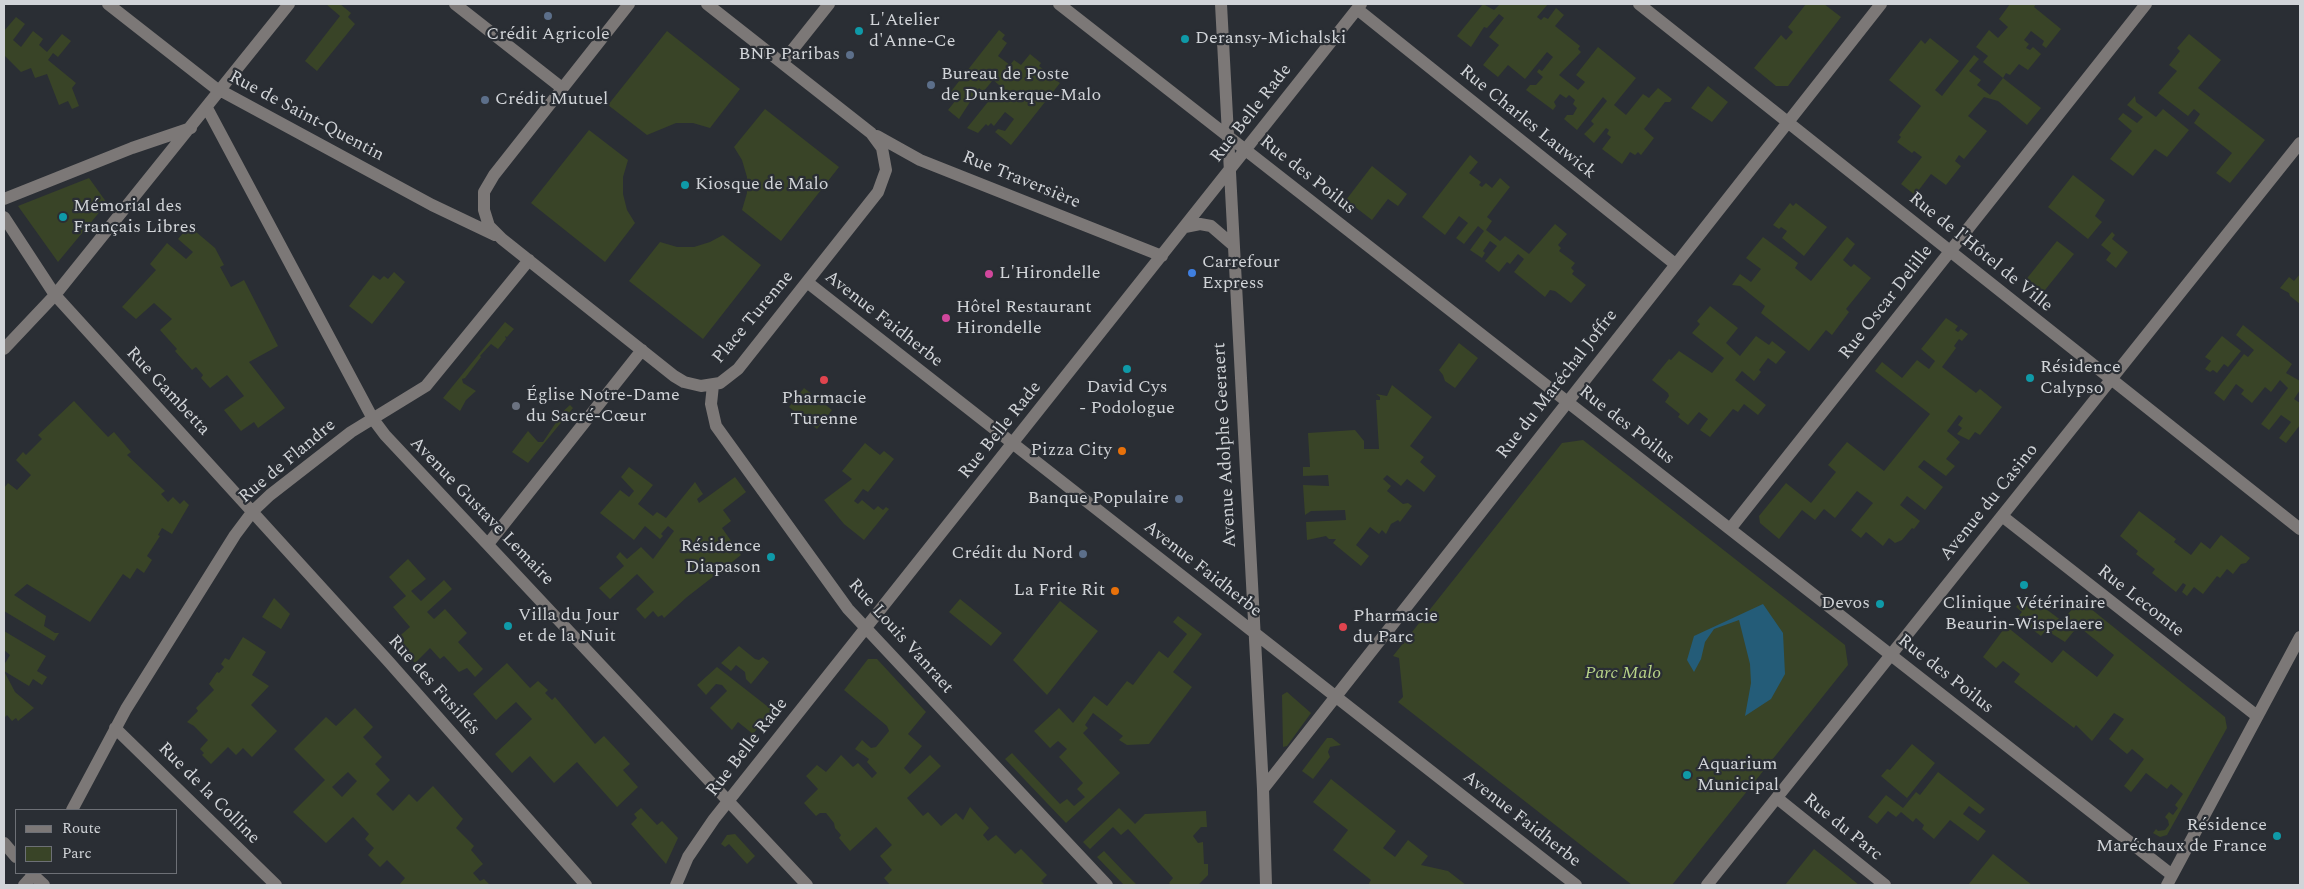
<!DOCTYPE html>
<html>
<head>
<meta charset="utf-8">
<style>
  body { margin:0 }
  #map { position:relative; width:2304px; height:889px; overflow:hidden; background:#2a2e34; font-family:Spectral,serif }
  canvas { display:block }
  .frame { position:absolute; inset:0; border:5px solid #d1d4d8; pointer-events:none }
  .legend { position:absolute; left:15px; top:809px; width:162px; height:65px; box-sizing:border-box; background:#2a2e34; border:1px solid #6d7076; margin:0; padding:6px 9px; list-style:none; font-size:15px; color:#d1d4d8 }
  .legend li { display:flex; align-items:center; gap:10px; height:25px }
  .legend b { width:25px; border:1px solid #6d7076 }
</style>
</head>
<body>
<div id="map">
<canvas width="2304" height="889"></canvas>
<div class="frame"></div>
<ul class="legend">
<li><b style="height:6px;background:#7c7877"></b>Route</li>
<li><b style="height:14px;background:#394427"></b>Parc</li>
</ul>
</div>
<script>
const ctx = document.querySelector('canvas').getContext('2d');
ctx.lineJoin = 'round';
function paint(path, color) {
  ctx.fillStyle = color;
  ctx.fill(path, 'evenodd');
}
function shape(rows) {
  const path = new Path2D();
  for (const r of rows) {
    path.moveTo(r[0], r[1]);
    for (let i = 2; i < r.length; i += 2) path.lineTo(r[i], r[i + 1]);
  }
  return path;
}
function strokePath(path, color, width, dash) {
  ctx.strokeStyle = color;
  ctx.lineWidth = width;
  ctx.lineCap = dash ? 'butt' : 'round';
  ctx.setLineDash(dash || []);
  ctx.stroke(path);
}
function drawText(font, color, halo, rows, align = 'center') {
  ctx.font = font + ' Spectral,serif';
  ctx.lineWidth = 4.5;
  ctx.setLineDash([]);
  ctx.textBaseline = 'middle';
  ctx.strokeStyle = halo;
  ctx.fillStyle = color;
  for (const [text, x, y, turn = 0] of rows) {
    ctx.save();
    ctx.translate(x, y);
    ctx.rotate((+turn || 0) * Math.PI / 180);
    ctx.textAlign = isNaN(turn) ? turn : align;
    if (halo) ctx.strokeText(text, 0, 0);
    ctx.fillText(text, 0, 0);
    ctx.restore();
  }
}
const green = shape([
  [326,4,340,4,351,13,348,17,355,24,317,71,305,61,340,16],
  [1483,4,1494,10,1500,4,1548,4,1537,17,1541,20,1544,17,1548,19,1556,8,1564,15,1555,26,1580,46,1578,49,1581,52,1559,75,1578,90,1585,82,1576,75,1598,47,1636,78,1614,105,1626,115,1643,94,1649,98,1658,88,1672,99,1670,102,1665,102,1644,129,1654,138,1641,155,1638,152,1635,155,1630,152,1622,164,1602,149,1611,137,1607,134,1609,130,1606,128,1594,143,1584,134,1594,124,1591,121,1607,101,1603,97,1577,130,1564,119,1567,115,1573,115,1577,108,1573,104,1575,100,1569,95,1566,98,1560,94,1554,102,1556,106,1553,110,1526,90,1530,85,1536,85,1543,77,1537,72,1539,69,1542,71,1553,57,1547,52,1525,79,1508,65,1498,77,1483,65,1499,45,1489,37,1504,18,1499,14,1487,28,1484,27,1471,47,1457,36],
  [1806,4,1824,4,1841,17,1788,86,1776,86,1754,68,1781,35,1786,40,1793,32,1788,27],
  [2010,4,2036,4,2034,7,2061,29,2046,48,2042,45,2044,41,2031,31,2024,40,2029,44,2026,48,2030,50,2033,47,2041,54,2028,70,2019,64,2010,75,2006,73,2003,78,1983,62,1988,56,1976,47,1989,30,1998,38,2008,27,1999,19],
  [16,17,25,24,13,40,21,47,33,31,43,39,39,45,47,52,62,34,71,41,58,57,53,53,48,60,76,83,72,88,79,106,72,109,68,101,59,105,47,74,35,78,31,68,21,72,4,55,4,31],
  [999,30,1005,35,1002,39,1007,43,998,56,1010,65,1014,60,1021,65,1030,54,1041,63,1039,66,1060,83,1011,145,995,132,998,129,1005,131,1014,119,1005,112,994,126,991,123,988,126,986,124,978,133,967,128,991,98,994,100,1004,89,993,80,983,92,979,88,959,119,948,110,956,100,953,95,952,97,949,94],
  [667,31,740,89,710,128,693,123,676,123,647,135,608,105],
  [2189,34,2221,60,2198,88,2265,140,2230,183,2216,173,2232,153,2194,123,2200,114,2194,109,2188,116,2158,93,2177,71,2169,65,2180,51,2177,48],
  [1930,38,1959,61,1935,90,1942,96,1974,55,1979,59,1969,71,1981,80,1977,85,1990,95,2003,78,2041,108,2027,125,1998,101,1984,97,1968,116,1987,131,1964,159,1959,155,1955,161,1961,166,1946,185,1931,174,1915,195,1901,184,1922,157,1914,151,1912,153,1897,142,1901,137,1899,135,1921,106,1889,80,1921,40,1925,44],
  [1708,86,1728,102,1712,122,1691,108],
  [2135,96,2136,102,2156,117,2163,109,2189,130,2167,157,2155,149,2133,176,2110,159,2132,131,2118,119,2123,113,2137,123,2143,117,2127,105],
  [765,109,839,167,781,241,742,210,747,193,747,177,742,160,734,147],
  [589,130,628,160,623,177,623,194,627,210,635,223,605,262,531,203],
  [1470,155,1478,162,1469,173,1481,182,1479,185,1482,187,1486,183,1492,188,1500,178,1510,187,1487,217,1492,221,1486,230,1500,241,1505,236,1529,254,1555,224,1567,234,1558,245,1561,248,1559,251,1575,263,1571,268,1574,271,1572,274,1586,285,1571,303,1555,291,1550,290,1545,297,1514,272,1524,259,1518,254,1510,264,1507,262,1499,272,1485,261,1497,246,1490,241,1483,251,1485,253,1482,258,1470,250,1484,231,1478,226,1464,244,1456,238,1468,223,1459,216,1445,235,1422,217],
  [1372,166,1407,194,1398,206,1388,199,1372,220,1346,200],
  [2073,175,2105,200,2095,216,2102,222,2088,239,2048,207],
  [89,178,107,203,58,262,18,206],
  [1790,203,1793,206,1796,203,1827,227,1804,256,1782,238,1787,231,1781,227,1779,229,1773,225],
  [189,226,215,248,224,265,220,267,231,287,244,280,278,346,249,362,285,408,258,428,254,422,241,431,224,410,244,396,227,375,210,388,201,378,203,375,196,367,192,370,175,351,177,349,160,330,172,319,154,303,136,319,122,307,156,270,150,264,167,243,186,259,193,252,178,239],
  [2112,232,2115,235,2112,239,2128,252,2116,268,2106,260,2111,253,2101,245],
  [723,235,761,265,703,339,629,281,660,242,677,247,694,247,710,242],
  [1763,237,1798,263,1795,268,1811,281,1847,237,1855,244,1843,260,1851,267,1854,264,1871,278,1846,309,1849,312,1832,335,1826,330,1809,351,1761,313,1765,306,1740,286,1732,285,1740,274,1751,282,1761,269,1746,258],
  [2057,241,2074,254,2041,295,2024,282],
  [394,272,405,282,372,324,349,306,373,275,380,280,384,276,388,279],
  [2300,274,2300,304,2290,296,2289,293,2280,288,2289,277,2294,281],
  [1710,306,1738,328,1726,343,1740,356,1756,336,1769,345,1772,341,1786,352,1776,364,1768,358,1759,370,1761,372,1754,381,1742,371,1735,380,1766,405,1758,415,1744,404,1738,412,1733,409,1710,437,1700,430,1708,419,1699,412,1688,425,1678,417,1680,414,1665,402,1669,396,1668,393,1652,380,1669,359,1671,360,1679,351,1712,373,1724,358,1692,333,1700,324,1697,321],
  [1946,318,1958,326,1955,330,1958,332,1961,329,1968,334,1962,341,1959,339,1954,346,1956,348,1942,367,1976,393,1980,389,2002,407,1980,435,1975,432,1969,440,1957,434,1962,428,1958,425,1963,418,1959,415,1947,431,1960,442,1946,459,1955,466,1946,476,1924,460,1918,467,1943,487,1925,510,1907,496,1900,505,1920,521,1914,529,1912,528,1902,540,1895,543,1889,538,1883,546,1866,532,1861,538,1851,530,1873,503,1857,491,1835,518,1824,509,1815,520,1802,510,1779,539,1760,523,1759,516,1786,483,1811,503,1836,472,1828,465,1847,442,1884,471,1930,414,1875,371,1882,362,1902,378,1917,360,1929,369,1935,361,1921,349],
  [505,322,514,329,507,337,505,336,506,339,498,349,491,344,480,356,481,357,465,378,462,379,463,383,476,391,466,400,460,411,443,398],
  [2243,325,2292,364,2286,373,2300,381,2300,390,2294,399,2300,403,2300,425,2286,443,2279,438,2291,422,2281,415,2269,430,2261,424,2288,388,2280,380,2271,392,2265,387,2252,403,2241,394,2244,390,2236,384,2224,401,2214,393,2244,354,2248,357,2254,350,2236,335],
  [2222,336,2241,351,2228,367,2224,364,2217,373,2213,370,2210,372,2205,369,2211,361,2205,357],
  [1459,343,1478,358,1455,388,1445,381,1443,375,1439,370],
  [1392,385,1432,417,1410,446,1424,457,1420,462,1436,476,1424,492,1407,479,1401,486,1387,475,1383,479,1391,486,1387,491,1403,504,1408,503,1412,506,1400,522,1398,520,1391,524,1386,534,1382,530,1379,534,1370,527,1356,545,1369,556,1361,566,1333,543,1336,539,1329,539,1326,536,1307,540,1306,522,1346,520,1345,510,1311,511,1305,515,1303,485,1329,486,1328,475,1303,476,1303,467,1310,467,1308,433,1355,430,1364,441,1364,449,1379,449,1376,400,1380,400,1380,397,1376,394,1387,396],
  [804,388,832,410,817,429,789,407],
  [74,401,108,437,114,432,131,452,127,455,165,491,161,494,168,502,173,497,180,504,184,500,189,505,172,534,162,528,158,535,160,536,147,556,152,560,144,573,137,568,130,579,123,574,90,622,27,584,14,595,46,616,44,626,55,633,59,633,54,641,4,611,4,488,8,483,17,490,31,475,16,460,23,452,26,455,42,439,38,435],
  [570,405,573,408,528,463,512,452,528,431,538,442,543,442,559,418,562,418,560,414],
  [1583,440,1845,645,1848,665,1672,885,1632,885,1398,702,1403,697,1399,658,1393,656,1562,443],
  [865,443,880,455,884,451,894,459,868,492,863,489,854,501,858,504,862,500,874,510,878,506,883,510,886,507,889,509,864,540,844,524,824,500,852,479,842,471],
  [629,467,653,485,638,504,653,516,657,512,666,518,695,482,703,494,697,499,699,503,735,477,746,492,723,510,731,521,722,528,741,555,687,597,664,618,662,615,658,617,653,611,645,619,636,609,654,592,637,574,610,599,599,588,624,566,616,557,620,552,627,559,641,547,653,559,674,531,668,526,661,534,663,536,660,539,645,526,634,540,600,513,620,490,629,497,634,491,621,477],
  [2139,511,2176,539,2174,542,2191,555,2201,542,2210,549,2221,535,2250,558,2246,563,2241,564,2233,574,2227,569,2220,578,2217,576,2203,594,2194,587,2187,596,2182,592,2186,585,2183,583,2176,592,2152,573,2155,569,2136,554,2138,551,2120,536],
  [408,559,426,579,411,591,421,601,444,580,452,589,427,612,434,619,445,609,467,633,458,642,483,669,475,677,467,668,459,672,444,656,440,659,430,648,415,663,395,640,410,627,393,607,406,596,389,577],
  [2026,594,2062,621,2080,600,2225,717,2227,728,2167,835,2160,837,2153,833,2156,829,2158,831,2165,830,2169,825,2168,820,2165,817,2169,812,2173,815,2178,808,2175,805,2183,794,2171,784,2167,789,2146,773,2131,792,2124,786,2144,759,2132,749,2127,754,2109,739,2124,719,2114,713,2092,741,2076,725,2074,728,2014,682,2020,674,2003,661,1996,668,1983,657,2006,626,2052,663,2063,650,2097,677,2114,655,2078,626,2065,642,2046,630,2041,636,2017,618,2022,612,2016,607],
  [274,598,290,614,281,629,262,617],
  [960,599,1002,633,991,646,949,612],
  [1060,601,1098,631,1047,695,1013,660],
  [1178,616,1202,634,1173,672,1192,687,1149,744,1127,745,1119,740,1123,736,1093,713,1085,725,1088,728,1083,733,1120,773,1066,823,1005,759,1012,753,1060,804,1067,799,1074,806,1085,797,1077,789,1083,783,1059,757,1067,749,1058,741,1050,748,1034,731,1059,708,1073,723,1094,696,1107,706,1127,681,1133,685,1159,651,1168,658,1187,634,1173,622],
  [4,631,46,656,37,671,47,677,42,685,33,679,29,686,4,671,15,692,34,708,18,721,16,718,12,721,7,715,4,718,4,665,10,655,4,650],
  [243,637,266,652,252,675,269,686,251,705,277,731,252,757,243,748,236,755,228,747,211,764,202,755,204,753,200,749,208,740,194,726,187,722,198,711,196,708,214,690,209,684,217,672,219,673,224,667,221,664,225,658,229,660],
  [739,646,755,659,759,660,763,657,769,662,751,684,746,679,745,672,736,665,731,671,721,663],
  [868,659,877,659,926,712,908,734,922,746,904,768,910,774,930,755,941,766,907,798,923,816,928,812,941,826,956,813,963,820,970,807,989,828,983,835,988,841,996,835,1015,854,1021,849,1047,875,1041,881,1045,885,890,885,884,878,892,870,880,856,892,845,876,827,850,851,839,838,841,835,835,828,834,823,826,813,820,813,816,816,804,803,818,789,806,776,817,765,826,772,841,755,853,767,858,763,872,778,877,773,867,762,869,759,855,749,862,740,871,748,876,747,889,731,887,726,844,690],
  [507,663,530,688,538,681,548,690,545,693,552,700,555,697,595,744,604,736,630,764,623,770,638,787,617,807,577,762,554,783,530,756,512,773,495,754,532,719,516,702,496,720,473,694],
  [717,667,772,710,753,734,738,722,732,730,710,708,727,691,722,685,716,684,706,695,697,685],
  [1287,692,1311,713,1287,746,1283,747,1282,695],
  [355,708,373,727,363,737,382,757,375,764,390,780,376,794,393,811,409,794,417,802,433,786,463,819,456,828,474,846,471,850,483,864,473,873,480,881,484,879,490,885,399,885,405,878,387,860,380,867,368,855,374,848,365,839,369,834,353,817,326,843,293,812,325,780,294,749,326,717,336,726],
  [348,772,357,781,342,797,332,787],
  [1327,738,1332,738,1341,745,1330,747,1328,752,1330,757,1313,779,1302,771],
  [1912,744,1935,763,1907,798,1881,776,1887,769,1890,770],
  [1938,772,1985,809,1980,814,1969,806,1963,814,1986,831,1978,841,1950,820,1934,839,1922,829,1924,825,1916,818,1913,822,1901,812,1896,817,1888,811,1877,824,1868,817,1886,795,1903,808,1916,792,1920,795],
  [1331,779,1396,831,1383,848,1395,857,1408,840,1428,856,1421,865,1448,871,1466,885,1368,885,1371,880,1333,850,1348,830,1313,802],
  [641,808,657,825,662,821,678,838,666,864,631,824,637,818,634,814],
  [1119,808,1135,824,1145,814,1206,811,1207,827,1201,827,1193,836,1198,843,1203,842,1204,864,1208,864,1208,875,1198,885,1171,885,1169,883,1173,878,1128,829,1121,835,1113,827,1090,849,1083,842],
  [735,834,755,856,747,864,729,844,725,847,721,844,727,835],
  [1814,849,1842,871,1859,885,1785,885],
  [1104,851,1125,873,1137,885,1124,885,1097,857],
  [1993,854,2013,870,2032,885,1968,885]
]);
const water = shape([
  [1763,604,1783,633,1785,674,1771,699,1745,716,1751,683,1750,664,1739,620,1714,629,1705,642,1701,659,1694,672,1687,660,1694,636]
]);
const minor = shape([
  [108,4,214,87,432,205,495,235],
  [455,4,562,88],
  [629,4,494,175,484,192,484,210,489,226,502,239,674,376,684,382,701,386,720,383,738,369,878,192,886,170,882,148,871,133,707,4],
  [1059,4,2172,875],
  [1221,4,1263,789,1266,885],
  [1639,4,2300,529],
  [1357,9,1675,264],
  [782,63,829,4],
  [207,108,373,419,385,435,807,885],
  [877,136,920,160,1162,256],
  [4,199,132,148,191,128],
  [4,217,55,295,389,662,586,885],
  [1185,227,1200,224,1211,226,1233,245],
  [807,282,1576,885],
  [4,349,55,295,289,4],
  [713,385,711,404,716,426,848,609,1107,885],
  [2002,516,2257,716],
  [1730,529,2146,4],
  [488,544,642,350],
  [115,728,276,885],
  [1263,789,1881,4],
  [1777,798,1885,885],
  [72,810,126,709,235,535,253,511,270,495,351,432,426,386,529,260],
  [4,843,16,857],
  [31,873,44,885],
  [24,885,35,873],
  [676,885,688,857,714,819,1361,4],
  [1707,885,2300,143],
  [2167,885,2300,637]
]);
const markers = [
  [548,16,5,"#5c6f8a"],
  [859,31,5,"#0f9aa8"],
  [1185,39,5,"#0f9aa8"],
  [850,55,5,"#5c6f8a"],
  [931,85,5,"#5c6f8a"],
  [485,100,5,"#5c6f8a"],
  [685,185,5,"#0f9aa8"],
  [63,217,5,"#0f9aa8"],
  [1192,273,5,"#3f7fe0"],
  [989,274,5,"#d1479c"],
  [946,318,5,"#d1479c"],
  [1127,369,5,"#0f9aa8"],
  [2030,378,5,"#0f9aa8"],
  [824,380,5,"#e0444e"],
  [516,406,5,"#6b7280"],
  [1122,451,5,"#e8710a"],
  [1179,499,5,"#5c6f8a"],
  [1083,554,5,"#5c6f8a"],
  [771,557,5,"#0f9aa8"],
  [2024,585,5,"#0f9aa8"],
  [1115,591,5,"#e8710a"],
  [1880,604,5,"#0f9aa8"],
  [508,626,5,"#0f9aa8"],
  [1343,627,5,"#e0444e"],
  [1687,775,5,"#0f9aa8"],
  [2277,836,5,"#0f9aa8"]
];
const poiNames = [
  ["L'Atelier",869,21],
  ["d'Anne-Ce",869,42],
  ["Crédit Agricole",548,35,"center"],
  ["Deransy-Michalski",1195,39],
  ["BNP Paribas",840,55,"right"],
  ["Bureau de Poste",941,75],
  ["de Dunkerque-Malo",941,96],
  ["Crédit Mutuel",495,100],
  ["Kiosque de Malo",695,185],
  ["Mémorial des",73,207],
  ["Français Libres",73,228],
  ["Carrefour",1202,263],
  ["Express",1202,284],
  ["L'Hirondelle",999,274],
  ["Hôtel Restaurant",956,308],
  ["Hirondelle",956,329],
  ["Résidence",2040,368],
  ["Calypso",2040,389],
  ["David Cys",1127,388,"center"],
  ["- Podologue",1127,409,"center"],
  ["Église Notre-Dame",526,396],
  ["du Sacré-Cœur",526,417],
  ["Pharmacie",824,399,"center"],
  ["Turenne",824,420,"center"],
  ["Pizza City",1112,451,"right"],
  ["Banque Populaire",1169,499,"right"],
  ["Résidence",761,547,"right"],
  ["Diapason",761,568,"right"],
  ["Crédit du Nord",1073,554,"right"],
  ["La Frite Rit",1105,591,"right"],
  ["Devos",1870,604,"right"],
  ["Clinique Vétérinaire",2024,604,"center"],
  ["Beaurin-Wispelaere",2024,625,"center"],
  ["Villa du Jour",518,616],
  ["et de la Nuit",518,637],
  ["Pharmacie",1353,617],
  ["du Parc",1353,638],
  ["Aquarium",1697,765],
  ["Municipal",1697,786],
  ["Résidence",2267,826,"right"],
  ["Maréchaux de France",2267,847,"right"]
];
const streetNames = [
  ["Rue Belle Rade",1252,114,-52],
  ["Rue de Saint-Quentin",306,117,28],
  ["Rue Charles Lauwick",1527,123,39],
  ["Rue des Poilus",1307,176,38],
  ["Rue Traversière",1021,181,22],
  ["Rue de l'Hôtel de Ville",1980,253,39],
  ["Rue Oscar Delille",1887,303,-52],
  ["Place Turenne",754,318,-50],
  ["Avenue Faidherbe",883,320,38],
  ["Rue du Maréchal Joffre",1558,385,-52],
  ["Rue Gambetta",167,392,47],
  ["Rue des Poilus",1626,426,38],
  ["Rue Belle Rade",1001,431,-51],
  ["Avenue Adolphe Geeraert",1226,445,-93],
  ["Rue de Flandre",288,462,-40],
  ["Avenue du Casino",1990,503,-51],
  ["Avenue Gustave Lemaire",481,512,46],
  ["Avenue Faidherbe",1202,570,38],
  ["Rue Lecomte",2140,602,38],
  ["Rue Louis Vanraet",900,637,48],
  ["Rue des Poilus",1945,675,38],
  ["Rue des Fusillés",433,686,48],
  ["Rue Belle Rade",748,748,-52],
  ["Rue de la Colline",208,794,45],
  ["Avenue Faidherbe",1521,820,38],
  ["Rue du Parc",1842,828,39]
];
const parkNames = [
  ["Parc Malo",1623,674]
];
paint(green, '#394427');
paint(water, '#245c78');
strokePath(minor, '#7c7877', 12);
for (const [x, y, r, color] of markers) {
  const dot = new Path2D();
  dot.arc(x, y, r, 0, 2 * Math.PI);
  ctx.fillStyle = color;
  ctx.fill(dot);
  strokePath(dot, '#2a2e34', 2);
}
drawText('18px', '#d1d4d8', '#2a2e34', poiNames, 'left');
drawText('18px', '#d1d4d8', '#2a2e34', streetNames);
drawText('italic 18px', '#b8d488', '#2a2e34', parkNames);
</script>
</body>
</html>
